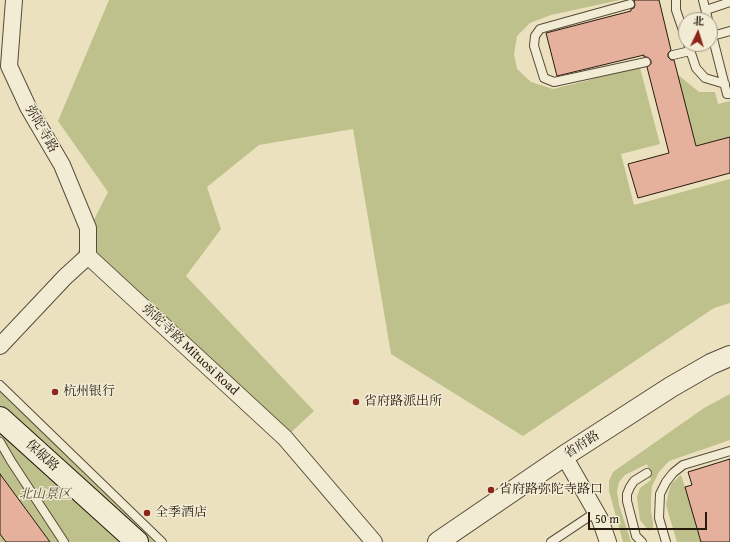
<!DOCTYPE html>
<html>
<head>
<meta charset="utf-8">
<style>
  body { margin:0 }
  #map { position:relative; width:730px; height:542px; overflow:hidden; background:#ebe1be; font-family:"Gentium Book Plus","Noto Serif SC",serif }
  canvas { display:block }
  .north { position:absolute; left:678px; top:12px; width:40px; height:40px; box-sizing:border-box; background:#f2ecd5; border:1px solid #a19886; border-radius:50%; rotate:4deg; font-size:11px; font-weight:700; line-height:16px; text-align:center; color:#271b0f }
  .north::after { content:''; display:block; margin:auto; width:14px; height:18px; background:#8f2418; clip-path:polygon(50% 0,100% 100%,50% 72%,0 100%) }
  .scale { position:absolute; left:588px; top:512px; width:119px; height:18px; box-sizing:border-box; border:2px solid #271b0f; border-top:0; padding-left:5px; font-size:12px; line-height:14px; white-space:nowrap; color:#271b0f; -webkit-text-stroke:3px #f2ecd5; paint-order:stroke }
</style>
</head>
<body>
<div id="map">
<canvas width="730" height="542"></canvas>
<div class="north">北</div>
<div class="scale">50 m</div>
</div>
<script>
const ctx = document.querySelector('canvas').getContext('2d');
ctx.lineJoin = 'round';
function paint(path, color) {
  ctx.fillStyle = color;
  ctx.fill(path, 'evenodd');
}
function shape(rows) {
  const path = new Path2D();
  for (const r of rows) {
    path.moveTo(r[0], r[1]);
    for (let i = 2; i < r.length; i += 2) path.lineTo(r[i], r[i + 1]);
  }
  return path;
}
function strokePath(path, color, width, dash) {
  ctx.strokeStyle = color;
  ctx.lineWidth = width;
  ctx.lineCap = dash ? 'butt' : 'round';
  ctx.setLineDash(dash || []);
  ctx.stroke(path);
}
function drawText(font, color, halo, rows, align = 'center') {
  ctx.font = font + ' "Gentium Book Plus","Noto Serif SC",serif';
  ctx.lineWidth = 3;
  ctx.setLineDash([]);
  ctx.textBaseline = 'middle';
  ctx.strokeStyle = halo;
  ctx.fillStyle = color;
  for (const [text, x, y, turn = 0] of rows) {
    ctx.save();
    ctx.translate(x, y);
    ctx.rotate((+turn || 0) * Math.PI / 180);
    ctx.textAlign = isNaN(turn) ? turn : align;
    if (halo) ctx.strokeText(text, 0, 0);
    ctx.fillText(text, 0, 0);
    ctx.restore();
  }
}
const green = shape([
  [109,0,620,0,551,15,530,23,517,36,514,54,517,69,531,82,553,89,586,81,639,64,660,144,621,154,634,205,730,179,730,303,714,308,523,436,391,354,353,129,259,145,207,187,221,229,186,276,314,411,285,438,89,256,65,277,108,192,58,121],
  [677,74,699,92,715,92,718,104,730,101,730,137,696,146],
  [0,385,155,542,0,542],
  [730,394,730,440,669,461,659,472,652,486,651,498,651,512,653,522,653,529,649,531,640,520,637,497,640,488,651,480,647,464,625,475,619,482,617,491,619,505,631,542,623,542,609,491,609,481,613,472,704,408],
  [681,475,685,487,701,542,677,542,668,512,666,504,668,495,671,484]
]);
const building = shape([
  [634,0,659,0,671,50,668,53,668,57,671,60,674,60,696,146,730,137,730,173,638,198,628,164,669,153,647,67,651,64,651,61,650,59,647,57,644,57,644,55,557,76,546,33,631,11,631,9,634,8,635,5,634,0],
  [730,459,730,542,701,542,685,487,692,485,688,472,730,459],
  [0,474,50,542,6,542,0,534,0,474]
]);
const service = shape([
  [676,0,676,10,686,39],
  [703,0,708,20],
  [630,4,540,29,535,36,534,46,544,78,554,82,646,62],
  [706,10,730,2],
  [710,27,727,94,730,94],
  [712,36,730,31],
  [688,44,696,68,705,78,725,84],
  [673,55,690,51],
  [0,385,162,542],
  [0,442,11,461,64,542],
  [551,542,596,512],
  [642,542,636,536,627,501,627,494,630,487,634,481,647,473],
  [666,542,659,518,660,494,666,482,673,473,683,465,730,451]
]);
const minor = shape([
  [14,0,9,66,28,107,62,165,88,228,88,256],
  [0,346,65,277,88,256,285,438,374,542],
  [564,456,600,519,608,542]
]);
const tertiary = shape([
  [438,542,564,456,671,387,711,364,730,356]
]);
const secondary = shape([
  [0,418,137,542]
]);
const markers = [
  [55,392,4,"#8f2418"],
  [356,402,4,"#8f2418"],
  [491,490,4,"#8f2418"],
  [147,513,4,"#8f2418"]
];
const streetNames = [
  ["弥陀寺路",41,129,60],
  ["弥陀寺路 Mituosi Road",190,350,43],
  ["省府路",582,445,-33],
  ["保俶路",42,456,42]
];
const poiNames = [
  ["杭州银行",63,392],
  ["省府路派出所",364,402],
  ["省府路弥陀寺路口",499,490],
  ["全季酒店",155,513]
];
const parkNames = [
  ["北山景区",45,495]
];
paint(green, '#bec18c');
paint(building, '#e6b19c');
strokePath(building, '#271b0f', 1);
strokePath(service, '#584c3b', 10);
strokePath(minor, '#584c3b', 18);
strokePath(tertiary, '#584c3b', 22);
strokePath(secondary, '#271b0f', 24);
strokePath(service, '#f2ecd5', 8);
strokePath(minor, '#f2ecd5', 16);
strokePath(tertiary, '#f2ecd5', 20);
strokePath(secondary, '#f2ecd5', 22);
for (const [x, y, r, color] of markers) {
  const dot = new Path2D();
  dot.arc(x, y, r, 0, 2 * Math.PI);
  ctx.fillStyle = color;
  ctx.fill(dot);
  strokePath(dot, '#f2ecd5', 1.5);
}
drawText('13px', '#271b0f', '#f2ecd5', streetNames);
drawText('13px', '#271b0f', '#f2ecd5', poiNames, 'left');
drawText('italic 13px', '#544d34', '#f2ecd5', parkNames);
</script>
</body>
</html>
